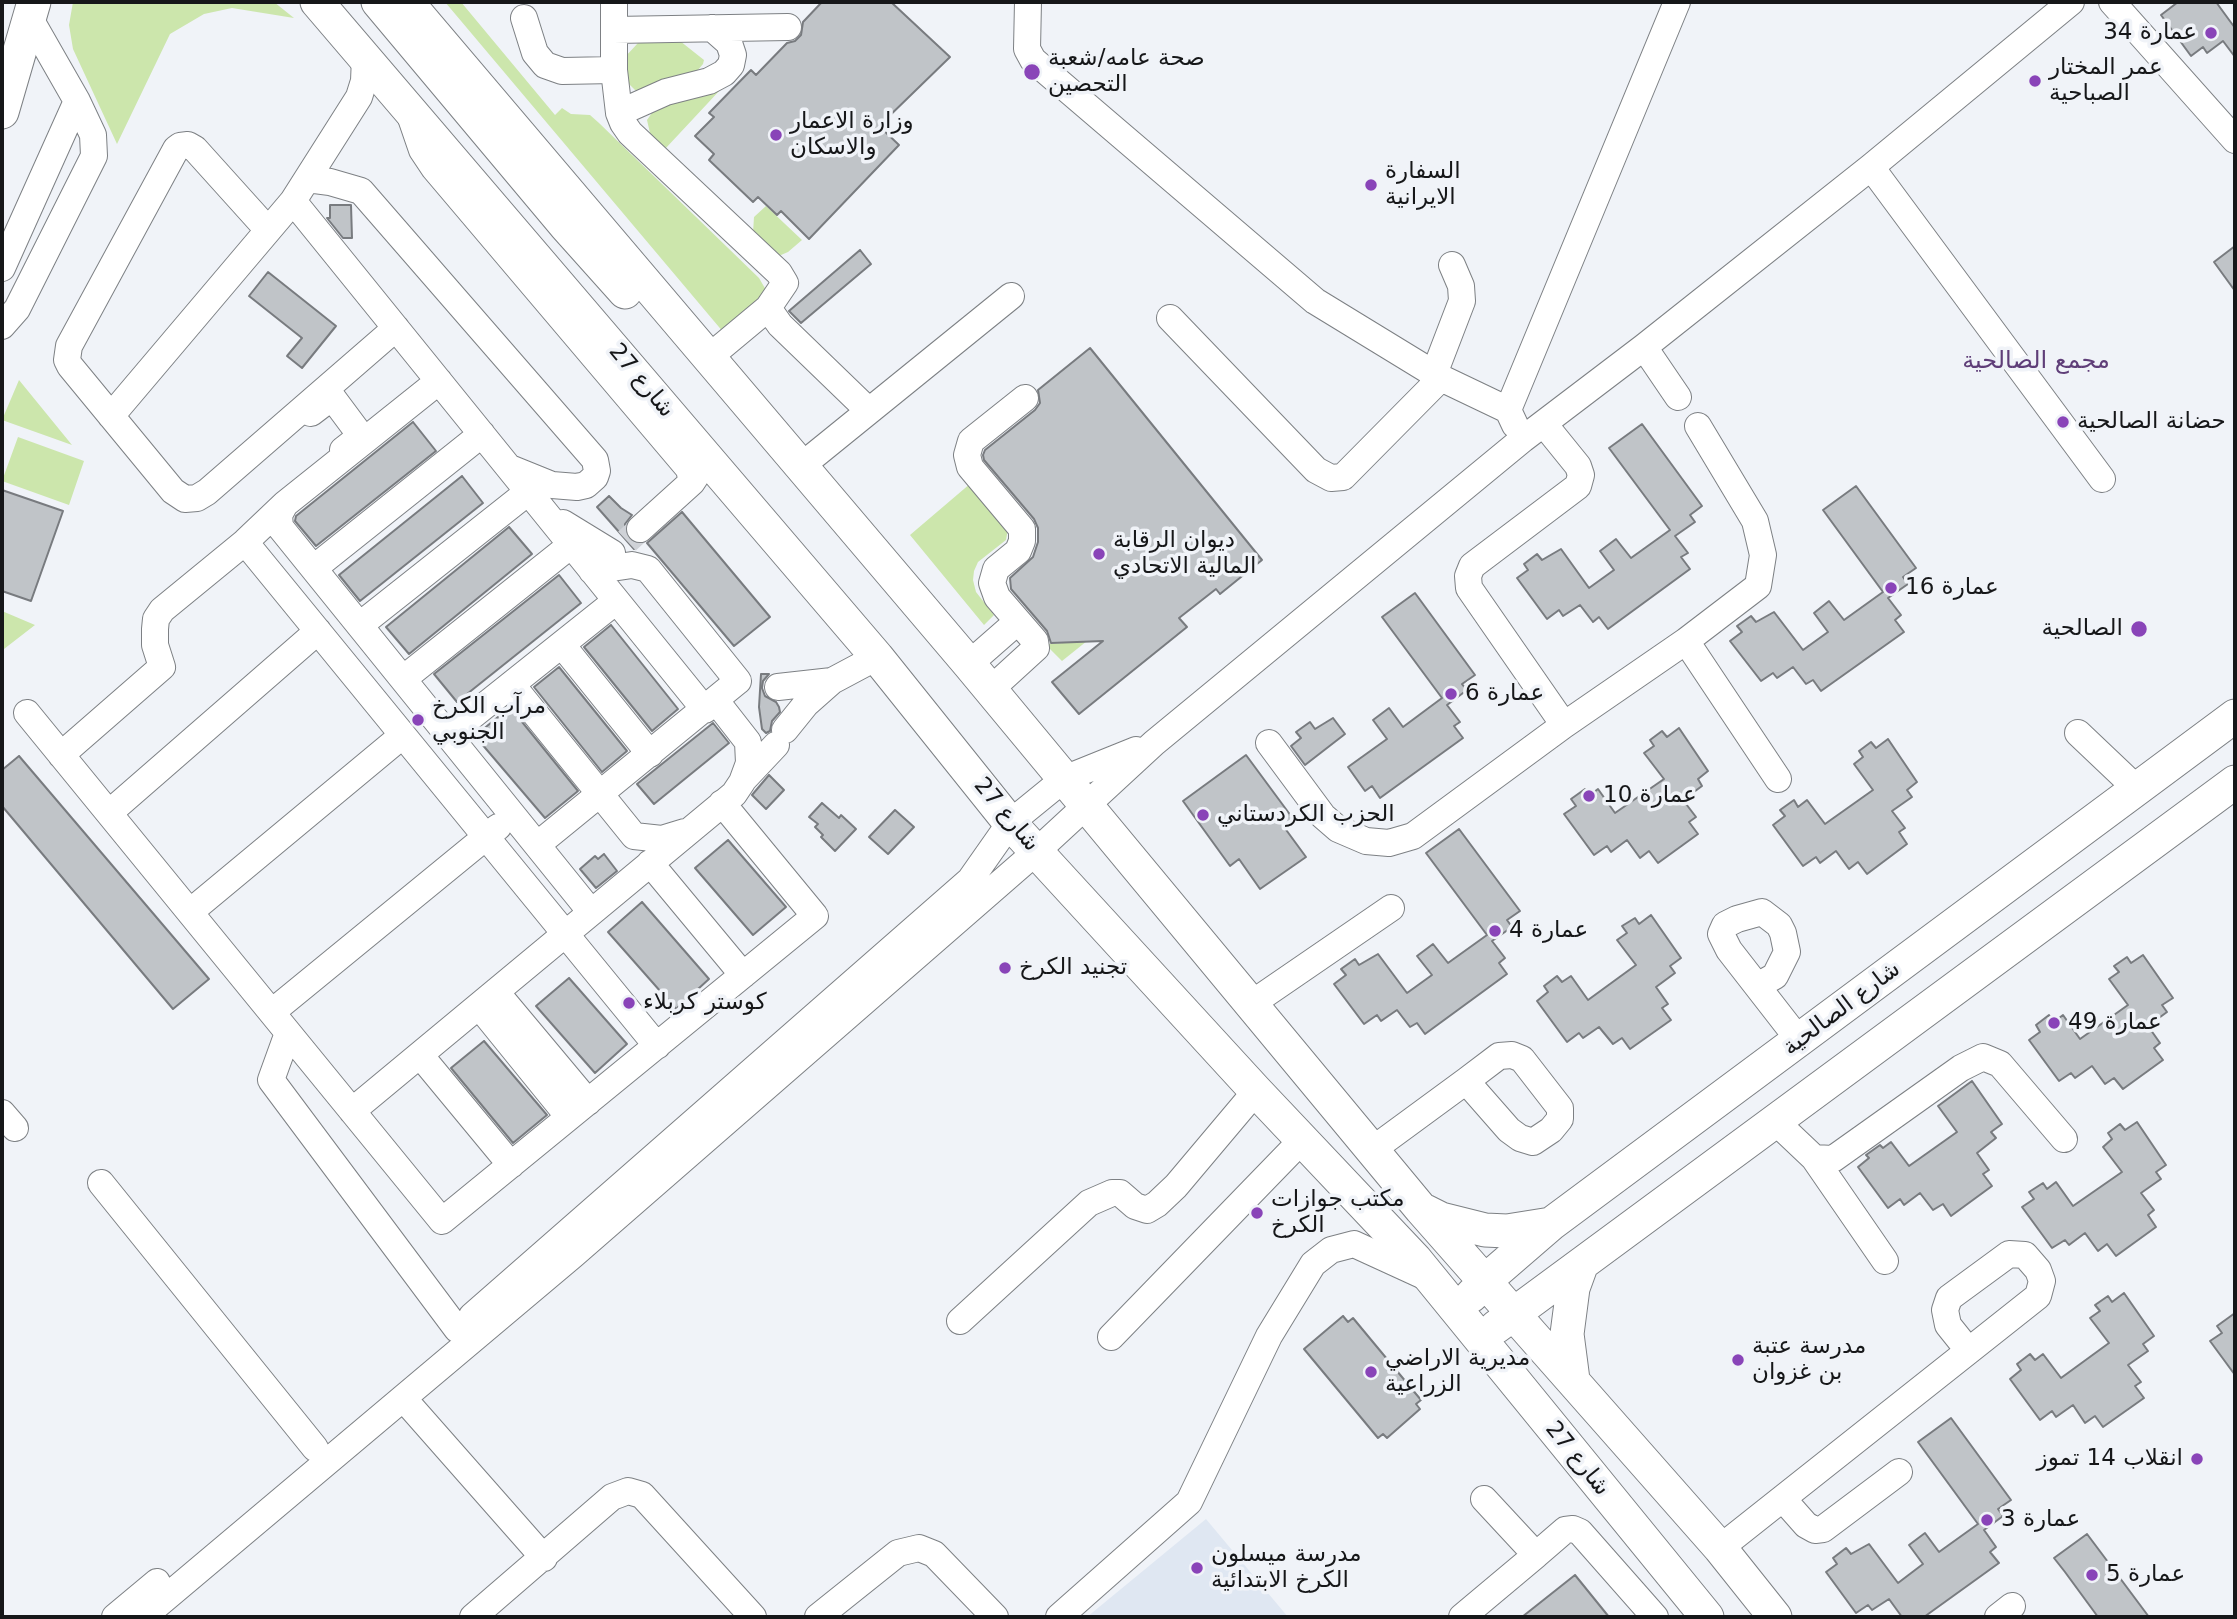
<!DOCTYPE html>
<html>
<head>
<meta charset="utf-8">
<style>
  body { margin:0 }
  #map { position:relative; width:2237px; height:1619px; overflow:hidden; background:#f0f3f8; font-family:"DejaVu Sans",sans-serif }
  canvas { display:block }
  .frame { position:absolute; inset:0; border:4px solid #161719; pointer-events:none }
</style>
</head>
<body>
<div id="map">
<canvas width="2237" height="1619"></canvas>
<div class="frame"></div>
</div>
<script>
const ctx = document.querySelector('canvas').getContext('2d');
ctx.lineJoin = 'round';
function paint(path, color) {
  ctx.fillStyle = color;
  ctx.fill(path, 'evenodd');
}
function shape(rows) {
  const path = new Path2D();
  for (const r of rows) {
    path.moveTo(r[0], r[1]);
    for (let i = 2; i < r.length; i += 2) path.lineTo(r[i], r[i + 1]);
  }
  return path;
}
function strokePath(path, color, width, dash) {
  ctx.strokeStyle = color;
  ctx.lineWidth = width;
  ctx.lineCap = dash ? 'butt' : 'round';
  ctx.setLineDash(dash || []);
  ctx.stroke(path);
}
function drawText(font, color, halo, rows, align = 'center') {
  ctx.font = font + ' "DejaVu Sans",Vazirmatn,sans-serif';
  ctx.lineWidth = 7;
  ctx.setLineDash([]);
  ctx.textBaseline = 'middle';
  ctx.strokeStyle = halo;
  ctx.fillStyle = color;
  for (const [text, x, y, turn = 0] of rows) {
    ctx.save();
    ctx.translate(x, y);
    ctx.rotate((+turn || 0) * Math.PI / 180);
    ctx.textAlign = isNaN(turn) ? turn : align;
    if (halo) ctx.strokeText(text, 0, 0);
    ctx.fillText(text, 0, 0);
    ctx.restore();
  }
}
const built = shape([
  [1206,1519,1288,1617,1087,1617]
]);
const green = shape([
  [73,2,274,2,294,18,232,8,204,14,170,34,117,144,73,49,69,25],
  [445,2,461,2,555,115,562,108,571,114,590,115,599,123,759,278,766,290,766,298,724,333],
  [647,41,680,41,704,60,703,64,692,77,636,91,628,83,625,57,638,43],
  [721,89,665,149,650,133,647,120,656,107],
  [766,206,802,240,788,252,781,255,773,254,753,233,754,217],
  [19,380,72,445,2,420],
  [18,437,84,461,69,505,2,481],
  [971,483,1008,529,1006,540,978,562,974,571,973,580,976,592,994,615,984,625,910,535],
  [2,611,35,625,4,649,2,646],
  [1079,636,1092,637,1062,661,1050,649,1048,644,1063,643]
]);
const building = shape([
  [822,2,891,2,950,57,879,126,899,145,809,239,781,211,777,215,758,197,753,202,709,160,714,154,695,136,714,117,709,113,751,70,756,75,787,43,795,41,801,35,803,22,822,2],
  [2178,2,2216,2,2235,28,2235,57,2223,41,2207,53,2203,47,2191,56,2161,15,2178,2],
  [330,205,351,205,352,238,343,238,327,218,330,218,330,205],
  [2235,246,2235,291,2214,262,2235,246],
  [860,250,871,264,801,323,789,311,860,250],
  [268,272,336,326,302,368,287,356,302,338,249,296,268,272],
  [1090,348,1262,560,1220,594,1216,589,1179,618,1187,627,1079,714,1052,682,1103,641,1051,643,1047,631,1011,589,1010,578,1033,557,1038,542,1038,528,1034,519,984,460,983,455,985,450,1035,410,1040,403,1038,390,1090,348],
  [413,422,436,451,316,546,295,521,296,516,413,422],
  [1642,424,1702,506,1690,515,1695,522,1675,536,1688,553,1681,557,1690,569,1608,629,1599,617,1593,622,1580,605,1563,616,1559,610,1547,619,1517,578,1528,570,1524,564,1537,554,1542,560,1561,549,1589,588,1614,570,1600,551,1616,539,1631,558,1670,530,1609,448,1642,424],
  [462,476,483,503,360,601,339,575,462,476],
  [1856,486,1916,568,1903,577,1908,584,1888,598,1901,615,1895,620,1904,632,1821,691,1813,680,1806,684,1793,667,1777,678,1773,673,1761,681,1730,641,1742,632,1737,626,1751,616,1756,622,1774,612,1803,650,1828,632,1814,613,1829,601,1844,620,1883,592,1823,510,1856,486],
  [2,490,63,511,31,601,2,591,2,490],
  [609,496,621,508,632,515,625,524,625,532,629,540,640,544,634,549,597,507,609,496],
  [682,512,770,617,734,646,647,543,682,512],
  [509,527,532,554,409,654,386,627,509,527],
  [559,575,581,603,457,702,434,674,559,575],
  [1415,593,1475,675,1462,684,1467,690,1447,705,1460,722,1454,726,1463,738,1380,798,1372,786,1365,791,1348,767,1387,739,1373,720,1389,708,1403,727,1442,698,1382,617,1415,593],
  [611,625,678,709,652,731,584,647,611,625],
  [559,667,627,751,602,772,534,687,559,667],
  [761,674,769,674,763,681,762,688,765,696,776,702,779,707,780,712,772,721,770,731,766,733,762,729,759,707,761,674],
  [510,707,578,791,545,818,475,736,510,707],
  [1333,718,1345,734,1305,765,1291,746,1301,738,1296,732,1310,722,1315,729,1333,718],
  [713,723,729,743,654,804,637,784,713,723],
  [1679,728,1708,771,1698,779,1702,786,1683,800,1696,817,1689,822,1698,834,1658,863,1649,851,1640,858,1627,840,1611,852,1607,846,1594,855,1564,814,1576,806,1571,799,1585,789,1589,796,1598,789,1615,813,1664,779,1644,753,1654,746,1650,740,1662,731,1667,737,1679,728],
  [1888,739,1917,782,1907,790,1912,797,1892,811,1905,828,1899,832,1907,844,1867,874,1858,862,1849,869,1836,851,1820,863,1816,857,1803,866,1773,825,1785,816,1780,810,1794,800,1798,807,1807,800,1825,824,1873,790,1854,764,1863,757,1859,751,1871,742,1876,748,1888,739],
  [1246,755,1294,820,1284,827,1306,857,1260,889,1239,859,1230,866,1183,801,1246,755],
  [19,756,209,979,173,1009,2,806,2,770,19,756],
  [769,775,784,790,766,809,752,795,769,775],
  [822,803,839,818,841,815,856,829,835,851,821,837,823,835,815,827,818,824,809,817,822,803],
  [895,810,914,827,888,854,869,837,895,810],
  [1459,829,1520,911,1507,920,1512,927,1492,941,1505,958,1499,963,1507,974,1425,1034,1417,1023,1410,1027,1397,1010,1381,1021,1377,1015,1364,1024,1334,984,1346,975,1341,969,1355,959,1359,965,1378,954,1407,993,1432,975,1417,956,1433,944,1448,963,1487,935,1426,853,1459,829],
  [728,840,786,907,753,935,695,868,728,840],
  [604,854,617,871,596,888,580,869,595,856,598,859,604,854],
  [642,902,709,979,676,1009,608,932,642,902],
  [1651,915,1681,958,1670,966,1675,973,1656,987,1668,1004,1662,1008,1671,1020,1630,1049,1622,1038,1613,1044,1599,1027,1583,1038,1579,1033,1567,1042,1537,1001,1548,992,1544,986,1557,976,1562,982,1571,976,1588,1000,1636,965,1617,940,1627,933,1622,926,1635,918,1639,924,1651,915],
  [2143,955,2173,998,2162,1005,2167,1012,2148,1026,2160,1043,2154,1048,2163,1060,2123,1089,2114,1078,2105,1084,2092,1066,2075,1078,2071,1073,2059,1081,2029,1040,2040,1032,2036,1025,2049,1015,2054,1022,2063,1015,2080,1039,2128,1005,2109,979,2119,972,2114,966,2127,957,2131,963,2143,955],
  [569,978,627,1044,595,1073,536,1006,569,978],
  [484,1041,547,1115,513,1143,451,1068,484,1041],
  [1972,1081,2002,1124,1991,1132,1996,1138,1977,1153,1989,1170,1983,1174,1992,1186,1951,1216,1943,1204,1933,1210,1920,1193,1904,1205,1900,1199,1888,1208,1858,1167,1869,1158,1866,1155,1880,1145,1883,1148,1891,1142,1909,1166,1957,1132,1938,1106,1972,1081],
  [2137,1122,2166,1165,2156,1172,2161,1179,2141,1193,2154,1210,2148,1215,2156,1227,2116,1256,2107,1244,2098,1251,2085,1233,2069,1245,2065,1240,2052,1248,2022,1207,2034,1199,2029,1192,2043,1183,2047,1189,2056,1182,2073,1206,2122,1172,2103,1147,2112,1139,2108,1133,2120,1124,2125,1130,2137,1122],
  [2124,1293,2154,1336,2143,1344,2148,1351,2128,1365,2141,1382,2135,1386,2144,1398,2103,1427,2095,1416,2085,1423,2073,1405,2056,1417,2052,1411,2040,1420,2010,1379,2021,1370,2017,1364,2030,1354,2035,1360,2043,1354,2061,1378,2109,1343,2090,1318,2100,1311,2095,1305,2108,1296,2112,1302,2124,1293],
  [2235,1313,2235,1375,2210,1341,2222,1333,2217,1326,2235,1313],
  [1343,1316,1348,1322,1353,1318,1421,1400,1416,1404,1420,1409,1387,1438,1383,1434,1378,1438,1304,1349,1343,1316],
  [1951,1418,2011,1500,1998,1509,2003,1516,1984,1530,1996,1547,1990,1552,1999,1563,1924,1617,1902,1617,1889,1599,1872,1610,1868,1605,1856,1613,1826,1572,1837,1564,1833,1558,1846,1548,1851,1554,1869,1544,1898,1583,1923,1564,1909,1545,1925,1533,1939,1552,1978,1524,1918,1442,1951,1418],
  [2087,1534,2105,1558,2149,1617,2098,1617,2065,1572,2054,1558,2087,1534],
  [1575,1575,1609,1617,1522,1617,1575,1575]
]);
const minorTunnel = shape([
  [627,541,640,529]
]);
const minor = shape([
  [614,2,614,70,619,113,623,123,630,133,779,273,785,283,768,308,780,325,869,411],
  [1028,2,1027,49,1033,60,1315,301,1441,378,1508,410],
  [2112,2,2235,140],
  [524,18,535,53,545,65,562,71,614,70],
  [614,30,788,27],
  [619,113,666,92,709,81,724,73,731,65,733,55,729,43,712,28],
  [411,118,422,150,434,168,689,469,692,482],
  [1871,167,2102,479],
  [307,179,330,182,361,191,595,460,597,471,595,477,586,485,577,487,552,485,510,468],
  [293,201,705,710],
  [268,230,195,149,188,145,180,146,176,149,69,346,67,360,70,366,173,491,185,499,197,498,207,492,396,328],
  [2,268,77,101],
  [1170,318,1316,470,1331,478,1343,477,1441,378],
  [2,326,17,309,94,156,93,135,77,101,29,17],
  [1644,347,1678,397],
  [708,358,768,308],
  [1434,374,1462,301,1461,286,1452,265],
  [311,413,332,397,361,436,343,450],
  [111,416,293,201,359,97,364,81,365,57],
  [1544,424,1578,466,1581,475,1578,486,1472,566,1468,576,1469,588,1564,725],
  [1515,425,1508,410,1677,2],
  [800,467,1011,296],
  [285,504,279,515,280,527,591,912],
  [563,523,612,553],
  [640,529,692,482,696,476,696,467],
  [245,542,657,1046],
  [314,568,482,434],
  [592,571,632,565,648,569,738,681],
  [360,625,528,492],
  [1686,641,1778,779],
  [562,645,650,754],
  [969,664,1017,622],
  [403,679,571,545],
  [512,685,634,836,662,839,685,832],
  [778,687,832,681,877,657],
  [990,690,1036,648,1035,641,997,597,992,583,996,569,1018,551,1022,541,1022,529,970,467,967,455,971,441,1025,398],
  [27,713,442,1221,815,916,722,803],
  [785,730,806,704,832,681],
  [2078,733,2137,789],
  [448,735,616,601],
  [1269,743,1323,816,1338,829,1366,841,1389,843,1413,836,1564,725,1686,641,1758,586,1763,555,1755,521,1698,426],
  [61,755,162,667,155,645,155,629,156,619,162,610,245,542,285,504,439,381],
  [743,780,776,745],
  [109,813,318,631],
  [537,845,738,681],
  [650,863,743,975],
  [190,912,403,735],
  [1757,986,1775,976,1787,952,1783,933,1779,925,1762,912,1737,919,1725,925,1721,934,1729,950,1799,1040],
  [496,992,588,1102],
  [1251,1004,1391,908],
  [479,1006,569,1117],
  [272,1012,498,827],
  [288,1033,271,1080,457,1329],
  [420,1055,511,1165],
  [352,1111,734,794,742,782,749,763,748,742,716,701],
  [2,1113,15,1128],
  [1776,1122,1814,1158,1833,1159,1961,1068,1983,1057,2000,1064,2064,1139],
  [1372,1150,1466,1081,1499,1056,1512,1055,1522,1059,1560,1108,1560,1119,1551,1130,1533,1142,1520,1138,1509,1130,1466,1081],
  [1814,1158,1885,1261],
  [101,1183,315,1448],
  [472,1316,970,880,1010,823,1064,779,1136,750],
  [960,1321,1089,1203,1112,1193,1120,1193,1135,1206,1147,1210,1157,1204,1176,1186,1256,1091],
  [1111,1337,1302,1140],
  [403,1398,544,1558],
  [1484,1499,1536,1555,1565,1530,1573,1529,1580,1532,1655,1617],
  [1783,1499,1806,1525,1815,1530,1823,1529,1899,1472],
  [1720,1548,2038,1296,2042,1281,2038,1270,2025,1255,2009,1254,1949,1298,1945,1310,1948,1325,1968,1350],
  [115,1617,157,1582],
  [143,1617,573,1255,1037,851,1154,743,1523,439,1644,347,1871,167,2071,2],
  [473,1617,612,1497,628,1491,642,1495,753,1617],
  [818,1617,898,1553,919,1548,934,1554,995,1617],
  [1059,1617,1189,1502,1269,1336,1313,1264,1331,1250,1354,1244,1426,1277],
  [1462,1617,1536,1555],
  [1998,1617,2012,1606]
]);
const major = shape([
  [317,2,877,657,1010,823,1256,1091,1415,1259,1707,1617],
  [378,2,565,225,625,292],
  [407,2,969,664,1421,1209,1720,1548,1775,1617],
  [2,112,34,2],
  [1425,1211,1441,1219,1485,1230,1507,1231,1551,1224],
  [1471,1296,1485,1281,1551,1224,2235,716],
  [1496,1327,2235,782],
  [1573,1380,1567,1334,1573,1288,1581,1266]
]);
const markers = [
  [2211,33,7,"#8944b8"],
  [1032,72,9,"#8944b8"],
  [2035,81,7,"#8944b8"],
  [776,135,7,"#8944b8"],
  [1371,185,7,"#8944b8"],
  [2063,422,7,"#8944b8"],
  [1099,554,7,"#8944b8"],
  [1891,588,7,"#8944b8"],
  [2139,629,9,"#8944b8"],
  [1451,694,7,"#8944b8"],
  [418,720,7,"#8944b8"],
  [1589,796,7,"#8944b8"],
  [1203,815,7,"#8944b8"],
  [1495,931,7,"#8944b8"],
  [1005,968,7,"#8944b8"],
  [629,1003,7,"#8944b8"],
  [2054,1023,7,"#8944b8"],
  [1257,1213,7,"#8944b8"],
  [1738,1360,7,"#8944b8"],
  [1371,1372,7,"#8944b8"],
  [2197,1459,7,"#8944b8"],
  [1987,1520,7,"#8944b8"],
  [1197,1568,7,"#8944b8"],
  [2092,1575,7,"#8944b8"]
];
const poiNames = [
  ["عمارة 34",2197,33,"right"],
  ["صحة عامه/شعبة",1048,59],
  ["التحصين",1048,85],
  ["عمر المختار",2049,68],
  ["الصباحية",2049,94],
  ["وزارة الاعمار",790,122],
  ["والاسكان",790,148],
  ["السفارة",1385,172],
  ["الايرانية",1385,198],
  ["حضانة الصالحية",2077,422],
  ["ديوان الرقابة",1113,541],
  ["المالية الاتحادي",1113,567],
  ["عمارة 16",1905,588],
  ["الصالحية",2123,629,"right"],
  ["عمارة 6",1465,694],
  ["مرآب الكرخ",432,707],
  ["الجنوبي",432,733],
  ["عمارة 10",1603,796],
  ["الحزب الكردستاني",1217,815],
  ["عمارة 4",1509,931],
  ["تجنيد الكرخ",1019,968],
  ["كوستر كربلاء",643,1003],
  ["عمارة 49",2068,1023],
  ["مكتب جوازات",1271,1200],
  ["الكرخ",1271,1226],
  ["مدرسة عتبة",1752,1347],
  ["بن غزوان",1752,1373],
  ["مديرية الاراضي",1385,1359],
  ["الزراعية",1385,1385],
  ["انقلاب 14 تموز",2183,1459,"right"],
  ["عمارة 3",2001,1520],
  ["مدرسة ميسلون",1211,1555],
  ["الكرخ الابتدائية",1211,1581],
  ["عمارة 5",2106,1575]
];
const streetNames = [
  ["شارع 27",641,381,50],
  ["شارع 27",1006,815,50],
  ["شارع الصالحية",1842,1009,-37],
  ["شارع 27",1577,1459,51]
];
const neighbourhoodNames = [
  ["مجمع الصالحية",2036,362]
];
paint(built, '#dfe7f2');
paint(green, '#cce6ac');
paint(building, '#c0c4c8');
strokePath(building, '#787b7f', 2);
strokePath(minorTunnel, '#cfd2d7', 26, [26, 13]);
strokePath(minor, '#7d8084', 28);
strokePath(major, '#7d8084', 35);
strokePath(minor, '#fff', 26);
strokePath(major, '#fff', 33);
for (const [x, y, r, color] of markers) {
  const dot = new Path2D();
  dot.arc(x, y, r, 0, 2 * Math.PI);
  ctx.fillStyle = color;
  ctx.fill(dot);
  strokePath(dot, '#f0f3f8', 2.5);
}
drawText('23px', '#161719', '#f0f3f8', poiNames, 'left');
drawText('23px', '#161719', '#f0f3f8', streetNames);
drawText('24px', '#5f3e78', '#f0f3f8', neighbourhoodNames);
</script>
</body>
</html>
